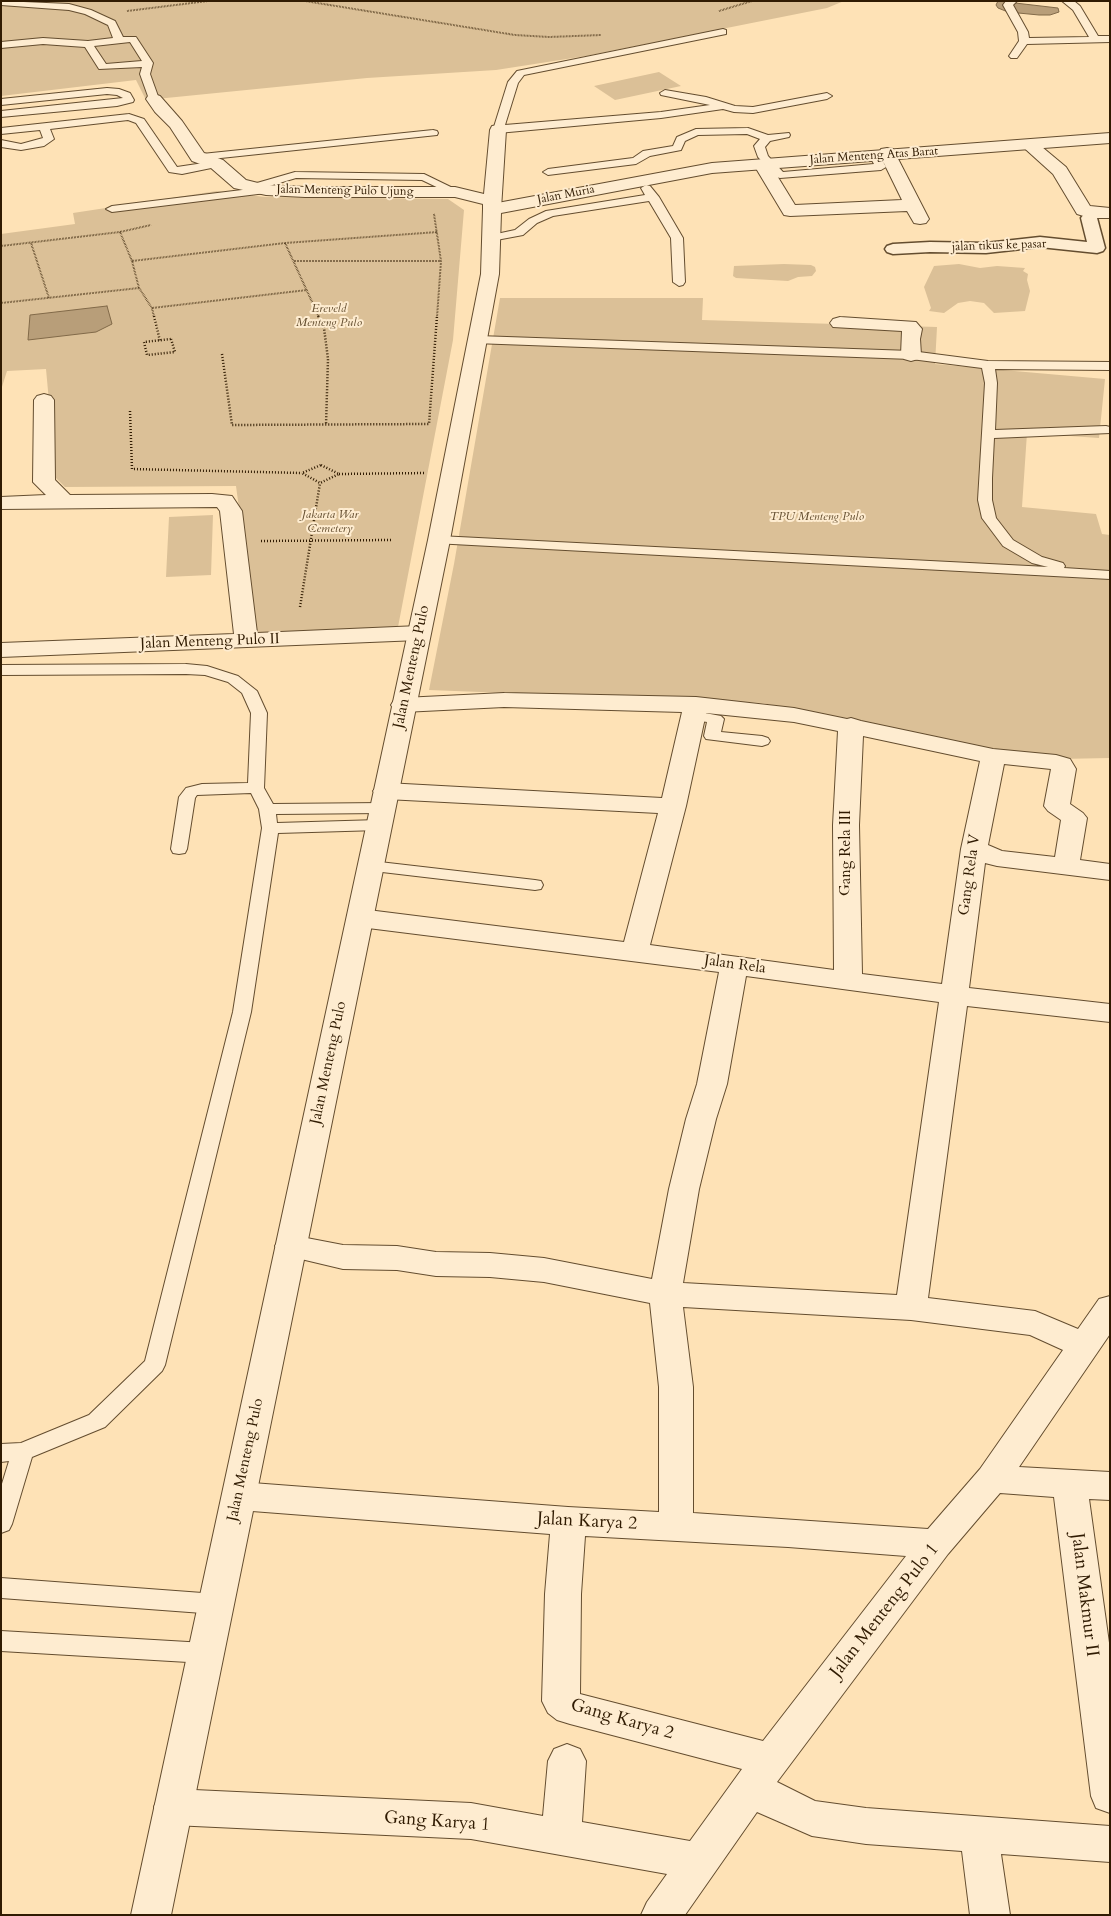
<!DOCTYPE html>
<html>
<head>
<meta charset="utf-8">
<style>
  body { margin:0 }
  #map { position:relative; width:1111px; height:1916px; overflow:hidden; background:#fee2b6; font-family:Cardo,serif }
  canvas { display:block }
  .frame { position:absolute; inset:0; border:2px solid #301b02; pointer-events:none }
</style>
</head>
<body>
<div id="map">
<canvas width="1111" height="1916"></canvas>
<div class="frame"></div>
</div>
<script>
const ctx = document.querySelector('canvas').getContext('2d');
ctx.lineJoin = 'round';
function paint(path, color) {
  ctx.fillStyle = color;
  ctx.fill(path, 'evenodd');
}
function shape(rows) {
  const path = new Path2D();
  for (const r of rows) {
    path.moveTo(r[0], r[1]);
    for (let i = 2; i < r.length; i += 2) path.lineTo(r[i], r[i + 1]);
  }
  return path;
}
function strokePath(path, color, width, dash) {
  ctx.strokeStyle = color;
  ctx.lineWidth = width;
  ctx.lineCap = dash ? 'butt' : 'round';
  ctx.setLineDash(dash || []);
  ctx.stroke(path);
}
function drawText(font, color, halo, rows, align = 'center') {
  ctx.font = font + ' Cardo,serif';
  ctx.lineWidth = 4;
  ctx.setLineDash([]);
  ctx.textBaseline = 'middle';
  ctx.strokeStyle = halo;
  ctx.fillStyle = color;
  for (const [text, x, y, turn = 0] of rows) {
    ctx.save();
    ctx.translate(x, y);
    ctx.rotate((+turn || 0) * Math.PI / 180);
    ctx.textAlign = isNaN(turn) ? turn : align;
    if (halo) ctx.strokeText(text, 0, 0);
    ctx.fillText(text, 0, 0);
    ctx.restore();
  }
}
const green = shape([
  [1,1,844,1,827,8,586,56,496,70,367,78,146,100,136,80,1,96],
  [659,72,681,86,615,100,594,86],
  [217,191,265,197,448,199,464,210,453,340,398,627,256,634,236,486,65,487,56,478,46,369,7,371,1,390,1,234,75,224,73,213],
  [784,264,811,265,815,267,816,271,812,276,798,277,788,281,736,278,733,276,734,266],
  [959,264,980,268,997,266,1025,268,1023,271,1028,274,1027,280,1030,291,1025,311,994,313,984,303,970,301,958,303,944,313,929,311,931,308,924,287,934,266],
  [500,298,703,298,702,320,937,327,935,364,1105,379,1099,438,1027,433,1022,507,1096,514,1102,534,1110,535,1110,758,1008,760,763,703,429,690,454,564],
  [213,515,211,575,166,577,169,517]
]);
const water = shape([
  [998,1,1058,8,1059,12,1050,15,1039,15,1008,12,998,8,996,5,998,1],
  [107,306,112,324,96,332,28,340,30,315,107,306]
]);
const pathFar1 = shape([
  [305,1,515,35,549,37,601,35],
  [127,11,208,1],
  [719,11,752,1],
  [434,214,441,261,437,317],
  [120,232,132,261,139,288,152,308,154,317],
  [31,243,49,298],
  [285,243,319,317],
  [1,246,120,232,151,225],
  [132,261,285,243,438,232],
  [294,261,441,261],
  [1,303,139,288],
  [152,308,307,290]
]);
const path = shape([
  [154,316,160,341],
  [318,316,324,328,328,359,326,425],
  [171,339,175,352,147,355,144,342,171,339],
  [222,354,232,425,429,424,437,316],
  [130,411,132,469,302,473],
  [321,465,339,474,320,483,302,473,321,465],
  [339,474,426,473],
  [261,541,391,540],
  [300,607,320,483]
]);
const service = shape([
  [1,1,69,4,91,10,115,21,123,37,136,37,153,63,150,74,159,99,154,102,149,99,140,74,142,67,99,69,85,47,43,44,1,48,1,42,43,38,88,41,113,38,108,25,85,14,69,10,1,5,1,1],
  [130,42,142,61,106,64,94,46,130,42],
  [1006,1,1017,1,1013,5,1028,32,1029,38,1089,37,1073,10,1062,1,1074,1,1080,6,1098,36,1110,36,1110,42,1027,44,1017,58,1011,58,1009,56,1019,41,1018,32,1003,5,1006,1],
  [723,29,726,30,726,34,524,75,518,83,505,125,661,112,710,105,661,95,660,93,665,90,706,97,735,106,753,107,827,93,832,96,827,99,753,113,734,112,723,109,661,118,498,133,493,130,508,82,517,71,723,29],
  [107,88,119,89,130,93,134,100,133,102,117,106,1,117,1,111,123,98,117,95,107,94,1,105,1,99,107,88],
  [129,114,144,119,177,167,217,161,222,164,221,166,182,174,169,172,136,123,128,120,50,129,54,139,44,146,21,150,1,147,1,140,21,144,43,138,40,130,1,134,1,128,129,114],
  [748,128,768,135,789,133,790,135,789,137,770,141,765,147,768,156,783,172,874,164,869,155,874,152,878,153,886,167,881,170,780,178,776,177,758,157,754,146,760,139,747,134,698,135,685,141,681,150,650,156,636,164,548,175,543,172,548,169,633,158,643,151,673,146,677,137,696,129,748,128],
  [433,130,437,131,438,133,437,135,202,160,197,157,202,154,433,130],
  [295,172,424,174,461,192,455,195,451,194,422,180,296,178,266,187,272,190,266,193,112,212,106,209,112,206,250,189,250,185,295,172],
  [646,185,650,186,659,197,683,238,685,282,683,285,679,286,673,282,671,238,649,201,553,216,537,223,523,235,491,241,485,238,487,236,515,230,529,219,546,211,645,195,641,188,646,185],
  [478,336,911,351,988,361,1110,362,1110,370,995,369,997,383,995,430,1106,426,1110,427,1110,433,994,438,992,478,992,500,996,518,1013,540,1042,557,1063,563,1065,566,1064,568,1110,571,1110,579,434,543,432,540,439,536,1048,567,1032,563,1003,546,982,518,978,500,985,383,982,368,911,359,474,343,472,340,474,337,478,336],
  [186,664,207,666,238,676,257,691,267,713,264,788,273,804,383,803,389,805,391,808,389,811,383,813,276,814,277,823,379,820,385,822,387,825,385,828,379,830,278,833,251,1012,165,1365,162,1371,105,1427,32,1457,12,1524,9,1530,1,1533,1,1487,9,1461,1,1462,1,1444,21,1443,89,1415,145,1361,233,1012,262,828,259,809,251,793,197,795,195,798,187,849,185,853,179,854,173,853,171,849,179,797,186,788,202,784,248,783,251,713,242,693,228,682,205,675,186,674,1,675,1,665,186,664],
  [694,711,721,716,724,719,721,732,762,736,768,738,770,741,768,744,762,746,706,739,704,736,707,722,689,719,686,716,689,713,694,711],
  [371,861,535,880,541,881,543,885,541,889,535,890,365,870,363,866,365,862,371,861],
  [1,1578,216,1594,224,1597,227,1604,224,1611,216,1614,1,1598,1,1578],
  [1,1631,205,1643,213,1646,217,1653,213,1660,205,1663,1,1651,1,1631]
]);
const pedestrian = shape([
  [1093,208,1099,210,1101,213,1097,218,1105,248,1103,251,1097,253,1040,247,986,253,930,252,893,254,887,252,885,249,887,246,893,244,930,242,986,243,1040,237,1087,242,1081,218,1087,210,1093,208]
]);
const minor = shape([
  [154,94,160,96,182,121,204,153,223,160,246,180,266,185,305,187,455,187,484,194,490,130,492,126,498,125,504,126,506,130,501,209,498,213,492,214,486,213,483,209,483,204,455,197,305,197,266,195,234,188,211,168,192,161,170,127,155,112,146,99,148,96,154,94],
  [1030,141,1036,142,1066,167,1090,206,1110,208,1110,218,1090,218,1077,214,1053,174,1022,146,1024,142,1030,141],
  [887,148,893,149,895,153,929,219,926,223,920,224,914,223,907,211,790,216,784,215,754,165,756,161,768,161,795,205,902,200,879,153,881,149,887,148],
  [840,317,916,322,922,329,920,339,921,355,918,359,911,361,904,359,901,355,902,331,833,327,830,323,833,319,840,317],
  [44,394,51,396,54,400,55,480,70,495,212,494,232,496,242,511,257,633,419,626,427,628,431,633,427,638,419,640,1,657,1,643,234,634,220,511,217,507,1,509,1,497,46,495,33,482,34,400,37,396,44,394],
  [504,693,696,697,794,708,847,719,851,718,861,721,993,749,1056,755,1070,759,1076,769,1070,804,1083,813,1087,818,1080,860,1110,864,1110,880,997,866,985,863,969,988,1110,1004,1110,1022,967,1006,928,1298,1035,1311,1078,1329,1099,1299,1110,1296,1110,1334,1019,1467,1110,1472,1110,1500,1089,1499,1110,1650,1110,1813,1096,1808,1091,1796,1054,1497,1000,1493,948,1554,777,1782,815,1801,866,1808,1110,1826,1110,1862,1001,1854,1010,1915,970,1915,962,1851,866,1844,812,1836,757,1812,685,1915,641,1915,647,1902,667,1874,471,1839,173,1825,159,1819,154,1807,159,1795,173,1789,471,1803,543,1816,548,1761,554,1749,567,1744,580,1749,586,1761,582,1822,690,1841,742,1769,570,1724,557,1720,548,1713,542,1701,545,1594,550,1534,239,1510,227,1506,222,1496,227,1486,239,1482,568,1507,659,1512,659,1387,650,1303,544,1282,490,1277,436,1276,397,1270,343,1269,280,1254,275,1246,280,1238,291,1235,343,1245,397,1246,436,1252,490,1253,544,1258,652,1279,669,1189,686,1119,697,1084,719,972,360,927,350,924,347,918,350,912,360,909,624,942,658,813,386,799,377,796,373,791,377,786,386,783,662,798,682,712,504,707,403,712,394,710,391,705,394,700,403,698,504,693],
  [706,713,794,722,838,731,833,825,834,970,650,945,686,806,706,713],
  [863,736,980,761,961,849,942,984,862,974,859,825,863,736],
  [1004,764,1051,769,1044,806,1048,811,1061,820,1055,857,1002,851,988,845,1004,764],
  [746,976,939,1002,897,1295,683,1283,699,1189,716,1119,727,1084,746,976],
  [683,1307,911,1320,1030,1335,1063,1350,980,1469,928,1529,693,1513,693,1387,683,1307],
  [585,1536,788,1547,906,1556,763,1741,580,1694,581,1594,585,1536]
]);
const tertiary = shape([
  [1110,133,1110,143,712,173,501,213,499,274,450,540,171,1915,131,1915,428,540,481,274,483,209,486,205,492,204,712,163,1110,133]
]);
const farStreetnames = [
  ["Jalan Menteng Atas Barat",874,156,-4],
  ["Jalan Menteng Pulo Ujung",345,191,1],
  ["Jalan Muria",566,195,-11],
  ["jalan tikus ke pasar",999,246,-2]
];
const farParknames = [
  ["Ereveld",329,309],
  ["Menteng Pulo",329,323],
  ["Jakarta War",330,515],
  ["Cemetery",330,529],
  ["TPU Menteng Pulo",817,517]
];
const streetNames = [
  ["Jalan Menteng Pulo II",210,642,-2],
  ["Jalan Menteng Pulo",412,667,-78],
  ["Gang Rela III",847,853,-90],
  ["Gang Rela V",970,875,-82],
  ["Jalan Rela",735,965,8],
  ["Jalan Menteng Pulo",329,1063,-78],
  ["Jalan Menteng Pulo",246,1460,-78]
];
const nearStreetnames = [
  ["Jalan Karya 2",587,1522,3],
  ["Jalan Makmur II",1084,1595,83],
  ["Jalan Menteng Pulo 1",885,1611,-52],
  ["Gang Karya 2",622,1720,16],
  ["Gang Karya 1",437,1822,4]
];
paint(green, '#dbc097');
paint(water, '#b89e79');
strokePath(water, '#826a49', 1);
strokePath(service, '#644d2f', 2);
strokePath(pedestrian, '#644d2f', 3);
strokePath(minor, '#644d2f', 2);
strokePath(tertiary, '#644d2f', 2);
strokePath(pathFar1, '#301b02', 2, [0.5, 1]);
strokePath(path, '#301b02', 2.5, [1, 2]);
paint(service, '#feecd0');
paint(pedestrian, '#feecd0');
paint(minor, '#feecd0');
paint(tertiary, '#feecd0');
drawText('12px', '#301b02', '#feecd0', farStreetnames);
drawText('italic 12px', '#634d2f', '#feecd0', farParknames);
drawText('15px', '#301b02', '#feecd0', streetNames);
drawText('18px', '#301b02', '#feecd0', nearStreetnames);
</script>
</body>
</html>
